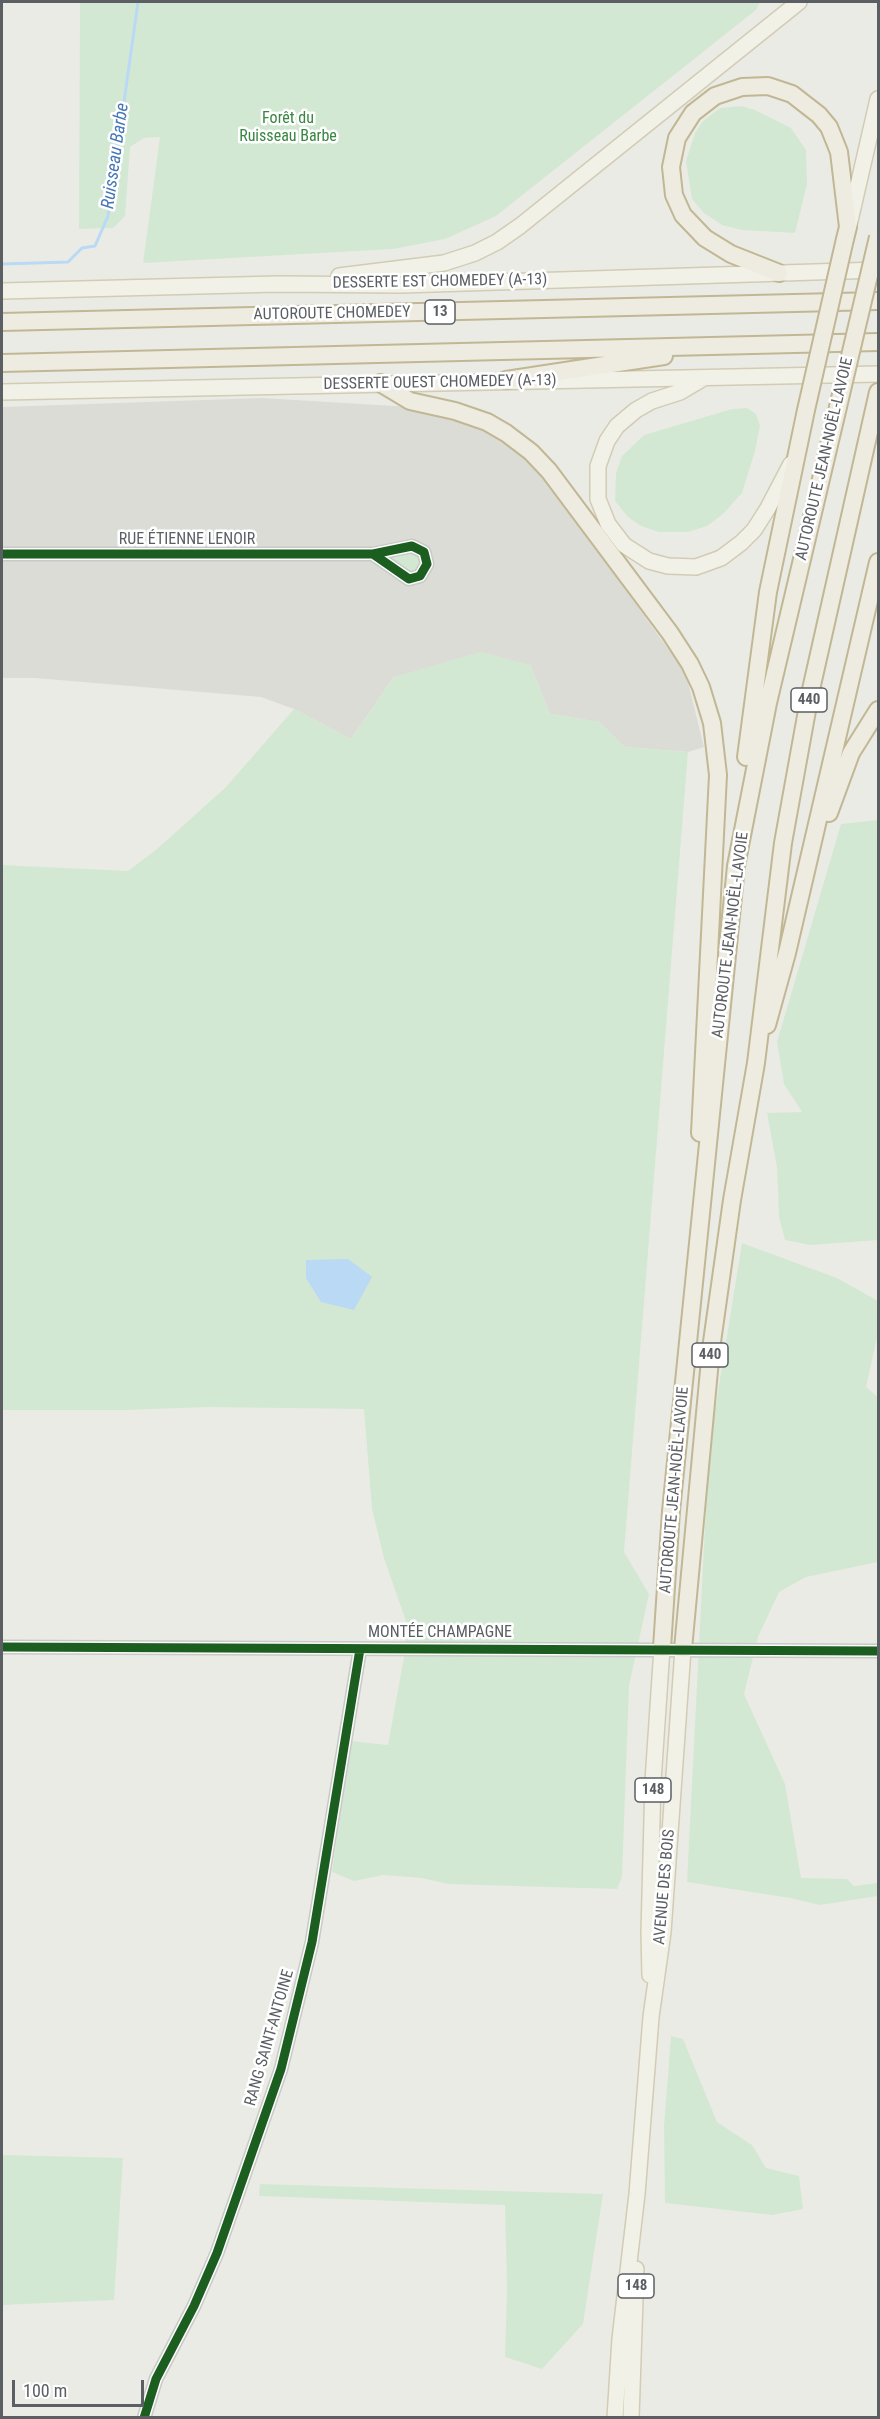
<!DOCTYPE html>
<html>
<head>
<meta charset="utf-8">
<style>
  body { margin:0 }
  #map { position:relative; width:880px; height:2419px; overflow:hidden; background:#ebebe6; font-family:"Roboto Condensed",sans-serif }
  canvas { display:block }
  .frame { position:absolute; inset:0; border:3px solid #5b5f64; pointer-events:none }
  .scale { position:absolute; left:12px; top:2380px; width:132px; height:27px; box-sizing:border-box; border:3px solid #5b5f64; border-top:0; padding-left:8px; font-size:18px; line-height:21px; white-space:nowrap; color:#5b5f64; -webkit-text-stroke:4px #fff; paint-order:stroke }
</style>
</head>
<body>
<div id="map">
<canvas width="880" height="2419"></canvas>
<div class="frame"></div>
<div class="scale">100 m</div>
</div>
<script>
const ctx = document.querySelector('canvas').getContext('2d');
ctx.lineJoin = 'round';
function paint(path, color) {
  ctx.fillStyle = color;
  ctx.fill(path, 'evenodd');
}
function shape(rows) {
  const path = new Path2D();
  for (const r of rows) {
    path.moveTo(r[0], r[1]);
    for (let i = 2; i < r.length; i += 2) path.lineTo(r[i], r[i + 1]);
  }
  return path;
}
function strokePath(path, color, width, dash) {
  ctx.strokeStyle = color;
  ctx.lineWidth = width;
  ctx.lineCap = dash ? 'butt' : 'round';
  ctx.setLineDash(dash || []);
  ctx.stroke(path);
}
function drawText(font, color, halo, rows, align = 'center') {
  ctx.font = font + ' "Roboto Condensed",sans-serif';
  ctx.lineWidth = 5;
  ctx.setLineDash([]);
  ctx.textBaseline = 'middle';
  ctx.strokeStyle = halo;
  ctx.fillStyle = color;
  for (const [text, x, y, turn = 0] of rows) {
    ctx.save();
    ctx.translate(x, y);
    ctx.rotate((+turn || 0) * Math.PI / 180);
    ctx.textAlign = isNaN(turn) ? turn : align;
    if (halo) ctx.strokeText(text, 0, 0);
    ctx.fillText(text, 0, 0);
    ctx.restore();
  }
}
const industrial = shape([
  [262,398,411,407,485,427,534,462,686,674,704,747,688,752,624,747,599,722,550,714,530,665,394,677,351,739,294,709,261,697,35,678,2,678,2,407]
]);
const green = shape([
  [80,2,760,2,756,10,496,216,445,239,393,249,143,263,160,137,144,138,130,147,125,216,113,228,79,229],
  [742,106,755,110,791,128,806,150,807,184,795,233,742,230,722,225,704,213,692,199,686,161,695,133,703,121,720,108],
  [747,408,756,414,760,426,755,451,742,493,723,514,707,526,688,532,659,532,641,526,628,517,615,501,616,473,622,456,644,435,732,409],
  [412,553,417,556,420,562,417,569,412,572,409,572,389,559,391,554],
  [481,652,530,665,550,714,599,722,624,747,688,752,624,1552,649,1594,629,1686,622,1877,617,1889,448,1884,422,1878,383,1875,354,1881,332,1872,350,1741,388,1745,406,1646,405,1636,408,1627,384,1558,372,1509,364,1409,207,1407,127,1410,2,1410,2,865,128,871,157,849,226,787,294,709,351,739,394,677],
  [878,820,878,1240,810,1245,785,1240,779,1217,777,1167,767,1113,802,1112,784,1084,777,1042,841,824],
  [742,1243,837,1278,878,1301,878,1333,866,1387,878,1397,878,1562,806,1577,779,1592,758,1637,744,1694,785,1784,801,1878,847,1879,854,1886,878,1883,878,1896,820,1905,790,1898,687,1882,709,1447],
  [671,2036,683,2039,717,2122,752,2145,766,2168,799,2176,803,2209,772,2215,665,2203,664,2126],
  [2,2155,123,2158,114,2300,2,2305],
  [260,2184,603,2194,583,2324,542,2369,505,2357,507,2290,505,2205,259,2196]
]);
const water = shape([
  [348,1259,372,1277,354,1310,321,1302,306,1278,306,1260]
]);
const stream = shape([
  [2,264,68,262,82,248,95,246,108,216,138,2]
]);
const minor = shape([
  [2,554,373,554,412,546,424,552,427,564,420,576,409,579,373,554],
  [2,1647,878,1651],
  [144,2418,156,2379,194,2306,217,2253,281,2069,312,1942,360,1649]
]);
const major = shape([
  [849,225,878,99],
  [339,276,444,263,475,253,497,242,520,226,799,2],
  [2,291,277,284,401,285,878,270],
  [702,379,680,392,652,401,636,410,617,426,607,441,598,466,598,499,608,524,624,545,649,561,668,566,696,567,721,558,741,543,754,530,768,508,791,464],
  [2,392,878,374],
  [650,1975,649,1933,653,1781,662,1648],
  [615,2418,620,2339,637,2194,651,2017,663,1932,683,1649],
  [631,2418,636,2269]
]);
const highway = shape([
  [779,273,731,254,705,238,683,215,674,195,671,167,677,138,693,113,715,96,742,87,768,86,792,94,819,115,829,127,839,152,848,227,845,239],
  [2,322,878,301],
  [2,363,878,342],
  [506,380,664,356],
  [380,383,410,401,455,411,487,422,506,433,531,452,549,471,670,633,690,664,701,687,712,723,718,775,700,1133],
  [746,757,768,592,806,410],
  [829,813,851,753,878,710],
  [767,1025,787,953,878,562],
  [662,1648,671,1511,736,866,768,703,838,407],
  [683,1649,711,1349,732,1200,756,1063,783,843,810,694,878,392]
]);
const highwayBridge = shape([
  [838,407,878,237],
  [806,410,845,239]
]);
const cycleway = shape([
  [2,554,373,554,412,546,424,552,427,564,420,576,409,579,373,554],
  [2,1647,878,1651],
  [144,2418,156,2379,194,2306,217,2253,281,2069,312,1942,360,1649]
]);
const shields = [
  [440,312,30],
  [809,700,36],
  [710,1355,36],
  [653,1790,36],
  [636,2286,36]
];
const shieldNames = [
  ["13",440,312],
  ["440",809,700],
  ["440",710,1355],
  ["148",653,1790],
  ["148",636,2286]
];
const parkNames = [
  ["Forêt du",288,119],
  ["Ruisseau Barbe",288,137]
];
const streetNames = [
  ["DESSERTE EST CHOMEDEY (A-13)",440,282,-1],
  ["AUTOROUTE CHOMEDEY",332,314,-1],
  ["DESSERTE OUEST CHOMEDEY (A-13)",440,383,-1],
  ["AUTOROUTE JEAN-NOËL-LAVOIE",825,459,-77],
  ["RUE ÉTIENNE LENOIR",187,540],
  ["AUTOROUTE JEAN-NOËL-LAVOIE",731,935,-83],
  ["AUTOROUTE JEAN-NOËL-LAVOIE",675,1490,-85],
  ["MONTÉE CHAMPAGNE",440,1633],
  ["AVENUE DES BOIS",665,1887,-85],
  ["RANG SAINT-ANTOINE",270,2038,-74]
];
const waterNames = [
  ["Ruisseau Barbe",116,156,-82]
];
paint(industrial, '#dcdcd7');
paint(green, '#d3e8d2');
paint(water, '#b9d9f5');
strokePath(stream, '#b9d9f5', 3);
strokePath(minor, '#c8c9c8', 15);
strokePath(major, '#d2ccb4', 18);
strokePath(highway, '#c2b794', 20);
strokePath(minor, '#fcfcfb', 12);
strokePath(major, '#f2f1e8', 15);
strokePath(highway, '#eeece1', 16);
strokePath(highwayBridge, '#c2b794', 20, []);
strokePath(highwayBridge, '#eeece1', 16);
strokePath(cycleway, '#1b5e20', 9);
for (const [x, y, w] of shields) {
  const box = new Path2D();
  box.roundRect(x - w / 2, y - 12, w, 24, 4.5);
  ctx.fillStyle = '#fff';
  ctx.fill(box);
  strokePath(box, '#5b5f64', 1.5);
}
drawText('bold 15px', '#5b5f64', null, shieldNames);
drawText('16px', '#388640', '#fff', parkNames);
drawText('16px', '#5b5f64', '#fff', streetNames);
drawText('italic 18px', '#4476b6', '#fff', waterNames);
</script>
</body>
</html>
